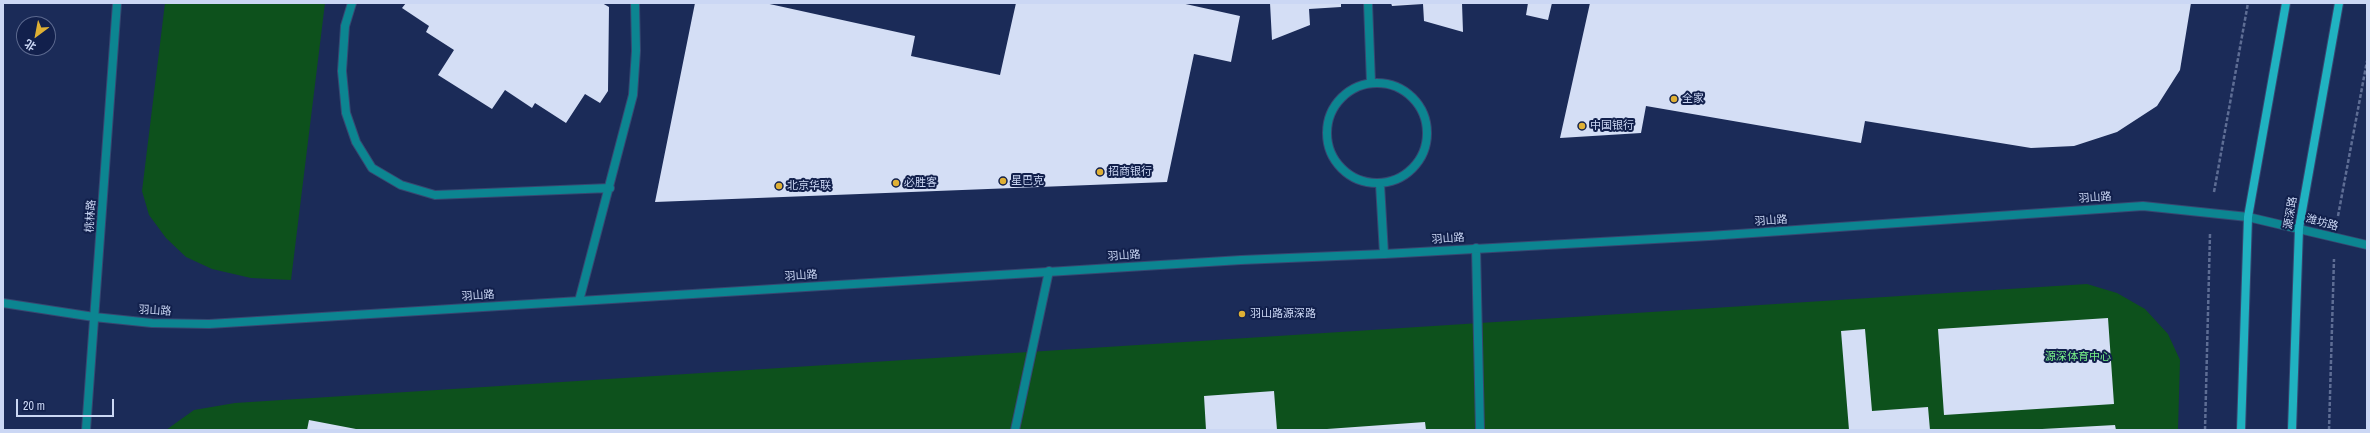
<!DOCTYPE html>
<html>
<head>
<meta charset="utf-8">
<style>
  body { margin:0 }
  #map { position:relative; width:2370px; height:433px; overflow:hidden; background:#1b2b58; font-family:"Archivo Narrow","Noto Sans SC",sans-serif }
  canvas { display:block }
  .frame { position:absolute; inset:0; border:4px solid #cbd7f4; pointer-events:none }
  .north { position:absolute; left:16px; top:16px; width:40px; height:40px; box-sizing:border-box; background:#12204c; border:1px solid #5c698f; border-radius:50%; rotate:212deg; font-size:11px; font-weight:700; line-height:16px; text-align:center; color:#cbd7f4 }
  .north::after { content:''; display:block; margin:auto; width:14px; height:18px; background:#dfb034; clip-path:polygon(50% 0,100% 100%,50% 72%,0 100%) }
  .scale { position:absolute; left:16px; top:399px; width:98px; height:18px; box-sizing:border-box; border:2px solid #cbd7f4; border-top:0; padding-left:5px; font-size:12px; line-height:14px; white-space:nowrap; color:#cbd7f4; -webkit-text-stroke:3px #12204c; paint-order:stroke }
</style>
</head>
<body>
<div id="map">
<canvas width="2370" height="433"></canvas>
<div class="frame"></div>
<div class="north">北</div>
<div class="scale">20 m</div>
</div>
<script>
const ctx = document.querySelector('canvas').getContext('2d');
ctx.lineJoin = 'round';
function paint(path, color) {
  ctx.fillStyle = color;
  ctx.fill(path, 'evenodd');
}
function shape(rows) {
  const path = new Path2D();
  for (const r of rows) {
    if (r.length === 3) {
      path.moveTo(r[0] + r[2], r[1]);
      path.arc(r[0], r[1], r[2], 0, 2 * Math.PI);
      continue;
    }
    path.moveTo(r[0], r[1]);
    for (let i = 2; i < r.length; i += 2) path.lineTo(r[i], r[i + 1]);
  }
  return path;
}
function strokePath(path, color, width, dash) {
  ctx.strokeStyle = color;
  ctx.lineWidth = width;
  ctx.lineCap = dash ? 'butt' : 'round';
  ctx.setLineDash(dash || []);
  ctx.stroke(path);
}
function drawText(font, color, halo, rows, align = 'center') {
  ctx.font = font + ' "Archivo Narrow","Noto Sans SC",sans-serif';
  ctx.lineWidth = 4;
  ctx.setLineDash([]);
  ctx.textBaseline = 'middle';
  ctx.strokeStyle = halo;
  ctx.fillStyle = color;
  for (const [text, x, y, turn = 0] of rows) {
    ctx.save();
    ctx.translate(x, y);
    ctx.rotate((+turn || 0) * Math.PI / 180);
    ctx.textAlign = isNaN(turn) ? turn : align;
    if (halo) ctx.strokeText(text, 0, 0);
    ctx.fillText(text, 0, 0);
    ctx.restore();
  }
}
const green = shape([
  [165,3,325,3,291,280,251,278,212,269,186,257,166,238,149,215,142,191],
  [2087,284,2117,293,2145,309,2168,334,2180,360,2178,430,166,430,194,410,235,403]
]);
const building = shape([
  [406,3,602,3,609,7,608,91,600,103,585,94,566,123,535,103,532,108,505,90,492,109,438,75,454,50,426,32,429,26,402,8],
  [695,3,765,3,915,36,911,56,1000,75,1016,3,1181,3,1240,16,1231,62,1194,54,1167,182,655,202],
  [1270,3,1341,3,1341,7,1309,9,1310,25,1272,40],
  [1391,3,1462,3,1463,32,1424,21,1423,4,1392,6],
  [1528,3,1552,3,1548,20,1526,15],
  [1590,3,2191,3,2180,70,2157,106,2117,132,2074,146,2031,148,1865,121,1861,143,1646,106,1641,133,1560,138],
  [2108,318,2114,404,1944,415,1938,329],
  [1865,329,1872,411,1928,407,1930,430,1849,430,1841,331],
  [1274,391,1277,430,1206,430,1204,396],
  [309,420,356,429,356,430,307,430],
  [1425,422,1426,430,1327,430,1327,429],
  [2115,425,2116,430,2042,430,2042,429]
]);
const path = shape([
  [2214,192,2248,3],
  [2338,216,2367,61],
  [2205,430,2210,234],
  [2329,430,2334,259]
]);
const service = shape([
  [352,3,345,26,342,71,346,113,356,142,372,168,401,185,435,195,610,188],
  [1368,3,1371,83],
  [1377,133,50],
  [1380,184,1384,254],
  [1476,248,1480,430],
  [579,301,633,95,636,51,635,3],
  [1015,430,1049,271]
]);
const tertiary = shape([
  [3,303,94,317,152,323,209,324,1241,260,1384,254,1709,236,2143,206,2248,217,2367,245],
  [86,430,117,3]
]);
const secondary = shape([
  [2241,430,2248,217,2286,3],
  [2292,430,2299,228,2339,3]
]);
const markers = [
  [1674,99,4,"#dfb034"],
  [1582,126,4,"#dfb034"],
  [1100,172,4,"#dfb034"],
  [1003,181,4,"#dfb034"],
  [896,183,4,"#dfb034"],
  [779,186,4,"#dfb034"],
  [1242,314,4,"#dfb034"]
];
const poiNames = [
  ["全家",1682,99],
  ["中国银行",1590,126],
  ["招商银行",1108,172],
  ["星巴克",1011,181],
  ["必胜客",904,183],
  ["北京华联",787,186],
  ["羽山路源深路",1250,314]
];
const streetNames = [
  ["羽山路",2095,198,-4],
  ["源深路",2291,213,-81],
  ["桃林路",91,216,-86],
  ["羽山路",1771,221,-4],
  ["潍坊路",2322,223,15],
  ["羽山路",1448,239,-4],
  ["羽山路",1124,256,-4],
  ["羽山路",801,276,-4],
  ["羽山路",478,296,-4],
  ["羽山路",155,311,3]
];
const parkNames = [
  ["源深体育中心",2078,357]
];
paint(green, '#0d511c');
paint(building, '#d4def5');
strokePath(service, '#374771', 10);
strokePath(tertiary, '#374771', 10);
strokePath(secondary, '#374771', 10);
strokePath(path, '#5e6d94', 2.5, [4, 2]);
strokePath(service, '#0c8591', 8);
strokePath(tertiary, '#0c8591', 8);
strokePath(secondary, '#20b2c1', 8);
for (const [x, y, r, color] of markers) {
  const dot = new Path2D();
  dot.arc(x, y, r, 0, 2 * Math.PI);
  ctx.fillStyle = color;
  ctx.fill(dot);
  strokePath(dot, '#12204c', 1.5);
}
drawText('11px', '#cbd7f4', '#12204c', poiNames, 'left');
drawText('11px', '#cbd7f4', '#12204c', streetNames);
drawText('11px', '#77f087', '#12204c', parkNames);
</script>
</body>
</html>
